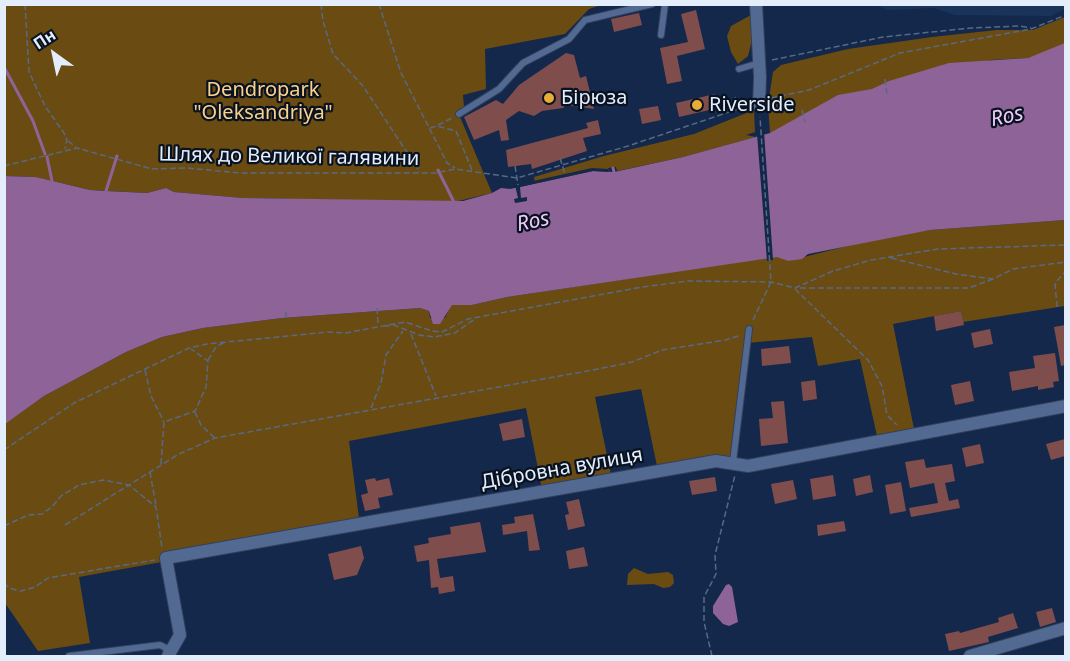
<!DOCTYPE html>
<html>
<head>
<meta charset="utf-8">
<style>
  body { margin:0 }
  #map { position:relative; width:1070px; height:661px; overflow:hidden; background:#13284b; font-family:"Noto Sans",sans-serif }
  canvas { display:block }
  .frame { position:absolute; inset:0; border:6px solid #e4edfb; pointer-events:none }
  .north { position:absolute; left:24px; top:24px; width:60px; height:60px; -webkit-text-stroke:4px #081221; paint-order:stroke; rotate:327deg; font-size:16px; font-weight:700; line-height:24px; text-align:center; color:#e4edfb }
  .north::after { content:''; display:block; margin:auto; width:21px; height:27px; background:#e4edfb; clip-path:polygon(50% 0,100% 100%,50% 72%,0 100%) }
</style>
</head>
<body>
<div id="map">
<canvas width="1070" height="661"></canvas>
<div class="frame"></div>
<div class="north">Пн</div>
</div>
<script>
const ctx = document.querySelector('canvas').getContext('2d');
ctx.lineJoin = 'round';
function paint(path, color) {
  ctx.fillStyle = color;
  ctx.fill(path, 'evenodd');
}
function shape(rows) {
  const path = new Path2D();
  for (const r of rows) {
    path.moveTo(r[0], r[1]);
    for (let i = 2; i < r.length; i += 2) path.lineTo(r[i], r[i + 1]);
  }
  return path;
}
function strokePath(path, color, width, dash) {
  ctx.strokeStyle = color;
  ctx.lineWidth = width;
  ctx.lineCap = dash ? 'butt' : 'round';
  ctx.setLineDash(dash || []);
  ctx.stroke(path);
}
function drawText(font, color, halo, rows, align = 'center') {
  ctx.font = font + ' "Noto Sans",sans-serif';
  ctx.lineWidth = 4.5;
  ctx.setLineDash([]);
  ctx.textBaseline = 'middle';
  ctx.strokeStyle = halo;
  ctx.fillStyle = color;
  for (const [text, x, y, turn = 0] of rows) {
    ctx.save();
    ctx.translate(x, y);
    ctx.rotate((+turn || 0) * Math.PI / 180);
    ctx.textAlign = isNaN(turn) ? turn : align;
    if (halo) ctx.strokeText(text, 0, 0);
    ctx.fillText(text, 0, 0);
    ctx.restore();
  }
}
const built = shape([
  [1065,4,1065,9,1051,16,955,15,934,8,887,10,876,5]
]);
const green = shape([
  [4,5,601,5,589,9,565,34,485,49,486,89,463,95,464,107,458,112,492,193,454,202,243,198,174,192,166,188,147,193,90,190,36,177,5,176],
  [751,15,751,44,748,56,738,64,731,52,727,36,731,26],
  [1065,17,1065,46,1028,58,990,60,770,133,768,105,773,72,781,65,848,49,932,37,997,30,1033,30],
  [754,110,755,132,746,135,756,137,683,157,617,171,616,167,608,168,609,172,593,171,535,184,534,177,604,156,694,134],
  [1065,220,1065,306,963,322,961,311,893,324,914,429,877,436,860,359,818,366,812,337,747,343,733,462,658,471,641,389,595,397,611,475,542,489,526,408,349,441,360,526,79,577,90,643,38,651,5,603,4,424,44,396,126,352,162,337,203,328,282,318,420,308,429,311,430,318,445,318,451,305,472,305,507,297,777,256,788,261,887,236,930,230],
  [634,568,648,574,668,572,673,575,674,583,670,587,663,588,654,584,627,585,628,574]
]);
const water = shape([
  [1065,43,1065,220,930,230,808,254,802,259,788,261,777,257,507,297,472,305,452,305,440,324,433,324,429,311,420,308,282,318,203,328,162,337,126,352,44,396,5,424,4,176,36,177,90,190,106,191,147,193,166,188,174,192,243,198,463,201,492,193,501,188,510,189,593,171,614,172,683,157,770,133,838,95,872,89,889,81,949,63,1028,58],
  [729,584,732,587,738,622,729,626,723,624,713,613,713,606,726,585]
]);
const pier = shape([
  [764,132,773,260,767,261,757,134],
  [592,168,608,169,609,172,593,171,520,187,521,198,527,197,527,201,515,203,514,199,518,198,515,185]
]);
const stream = shape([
  [4,67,33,121,45,154],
  [47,157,52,181],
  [613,168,614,172],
  [438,170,454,202],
  [106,191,117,156]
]);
const building = shape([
  [696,10,705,49,677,56,682,81,667,84,660,48,688,42,681,14],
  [639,13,642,25,614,32,611,19],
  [566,53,574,55,580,78,586,76,594,109,566,105,563,108,542,111,534,116,519,111,506,120,509,140,501,141,499,130,474,140,464,117,496,100,503,104,519,85],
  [715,94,718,108,679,117,676,103],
  [658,106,661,120,642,124,639,109],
  [598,120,601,134,583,138,587,151,532,169,531,164,508,167,506,150,588,128,586,123],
  [961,311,964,325,936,331,934,316],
  [1065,325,1065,365,1061,366,1054,327],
  [990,329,993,344,974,348,971,333],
  [789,346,791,363,762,366,761,349],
  [1055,353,1059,381,1053,382,1054,387,1038,390,1038,386,1012,391,1009,372,1035,368,1033,356],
  [815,380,817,399,803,401,801,382],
  [970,381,974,401,955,405,951,385],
  [784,401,788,443,761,446,759,419,773,418,771,402],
  [522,419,525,437,503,441,499,424],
  [1065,439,1065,456,1051,460,1046,444],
  [980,444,984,463,966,467,962,448],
  [924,459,926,468,952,464,955,481,945,483,949,501,958,499,960,508,911,517,909,508,938,503,934,483,910,488,905,462],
  [833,475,836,496,813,500,810,479],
  [870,475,873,492,856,496,853,479],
  [715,477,717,491,692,495,689,481],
  [375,478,376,481,389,478,393,495,378,498,380,508,365,511,361,495,368,493,365,480],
  [793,480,797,499,775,504,771,484],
  [901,482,906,511,890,514,885,485],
  [579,499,585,526,568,530,565,515,569,514,566,502],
  [533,514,540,550,529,551,527,531,503,535,502,525,515,523,514,517],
  [844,521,846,531,818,536,817,525],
  [480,522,486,552,437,559,440,578,453,576,455,591,439,594,438,587,431,588,429,560,417,562,414,546,429,543,428,538,451,534,450,527],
  [361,546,364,558,357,575,334,580,328,554],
  [584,547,588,566,569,569,566,551],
  [1052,608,1056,622,1040,627,1036,612],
  [1013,613,1018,628,988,637,989,642,949,651,945,634,959,631,960,633,999,622,998,618]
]);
const path = shape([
  [25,4,29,72,45,106,64,133,67,140,65,149],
  [321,4,323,21,333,54,363,86,420,172],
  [379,4,401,73,440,149,447,163,455,168],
  [772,60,883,37,971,28,1020,26,1031,28],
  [885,79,887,94],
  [735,97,739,110],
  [771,98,809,90,900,53,1031,29,1066,15],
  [802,110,805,122],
  [438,125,452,118],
  [430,128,437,126,456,131,472,170],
  [68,141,76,147],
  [560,158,565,174],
  [4,166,77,148,152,169,187,168,240,173,435,173,455,169,517,178,628,146,747,106],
  [515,166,518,185],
  [891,258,956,274,993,279,1013,269,1066,262],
  [800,288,969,288,993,279],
  [795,289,868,360,882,386,887,415,897,425],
  [1057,307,1055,283,1066,271],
  [377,308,378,325],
  [286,318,286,310],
  [753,320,771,282,760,117],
  [384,326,394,325,419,335,434,337,455,333,476,318],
  [411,334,436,396],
  [208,360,216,347,225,342],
  [145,370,151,396,164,422],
  [371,408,381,383,386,355,403,331],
  [195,412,201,425,215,438],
  [4,450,74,403,189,348,207,344,328,332,345,333,405,322,432,331,442,332,468,319,642,287,689,281,771,282,795,288,833,271,871,260,938,249,1066,245],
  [161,464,164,422,195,411,206,387,208,361,191,349],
  [150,472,156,506],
  [65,525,129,485,156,507,162,548],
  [4,526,28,515,42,514,52,507,61,496,79,485,103,480,129,485,179,454,215,438,593,370,632,362,662,350,726,340,741,335],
  [4,583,9,588,21,591,35,587,48,578,155,560],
  [712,656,704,622,704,597,716,574,715,555,735,475]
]);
const lane = shape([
  [661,35,665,4],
  [739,69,759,63],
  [459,114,499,89,523,63,569,39,585,20,652,4],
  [733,462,749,329],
  [69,656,160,645,166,648,167,654]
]);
const street = shape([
  [756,4,760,77,759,105],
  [168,656,180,635,166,558,716,461,748,466,1066,406],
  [970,656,1066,628]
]);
const markers = [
  [549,98,6,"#e8ac37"],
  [697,105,6,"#e8ac37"]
];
const parkNames = [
  ["Dendropark",263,90],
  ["\"Oleksandriya\"",263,113]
];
const poiNames = [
  ["Бірюза",561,98],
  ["Riverside",709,105]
];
const streetNames = [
  ["Шлях до Великої галявини",289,157,1],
  ["Дібровна вулиця",562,469,-10]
];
const waterNames = [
  ["Ros",1007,117,-12],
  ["Ros",533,222,-12]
];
paint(built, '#1a335b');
paint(green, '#6a4c12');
paint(water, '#8e6398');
paint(pier, '#13284b');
strokePath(stream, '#8e6398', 3);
paint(building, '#804d4d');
strokePath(lane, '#33405d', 8);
strokePath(street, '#33405d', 14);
strokePath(path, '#586985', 1.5, [6, 3]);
strokePath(lane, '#526a92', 6);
strokePath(street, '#526a92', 12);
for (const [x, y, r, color] of markers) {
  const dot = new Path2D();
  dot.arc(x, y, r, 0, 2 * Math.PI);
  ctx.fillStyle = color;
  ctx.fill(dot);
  strokePath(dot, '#081221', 2);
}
drawText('20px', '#fad18c', '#081221', parkNames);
drawText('20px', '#e4edfb', '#081221', poiNames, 'left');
drawText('20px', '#e4edfb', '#081221', streetNames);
drawText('italic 21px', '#f0cbf9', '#081221', waterNames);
</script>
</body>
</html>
